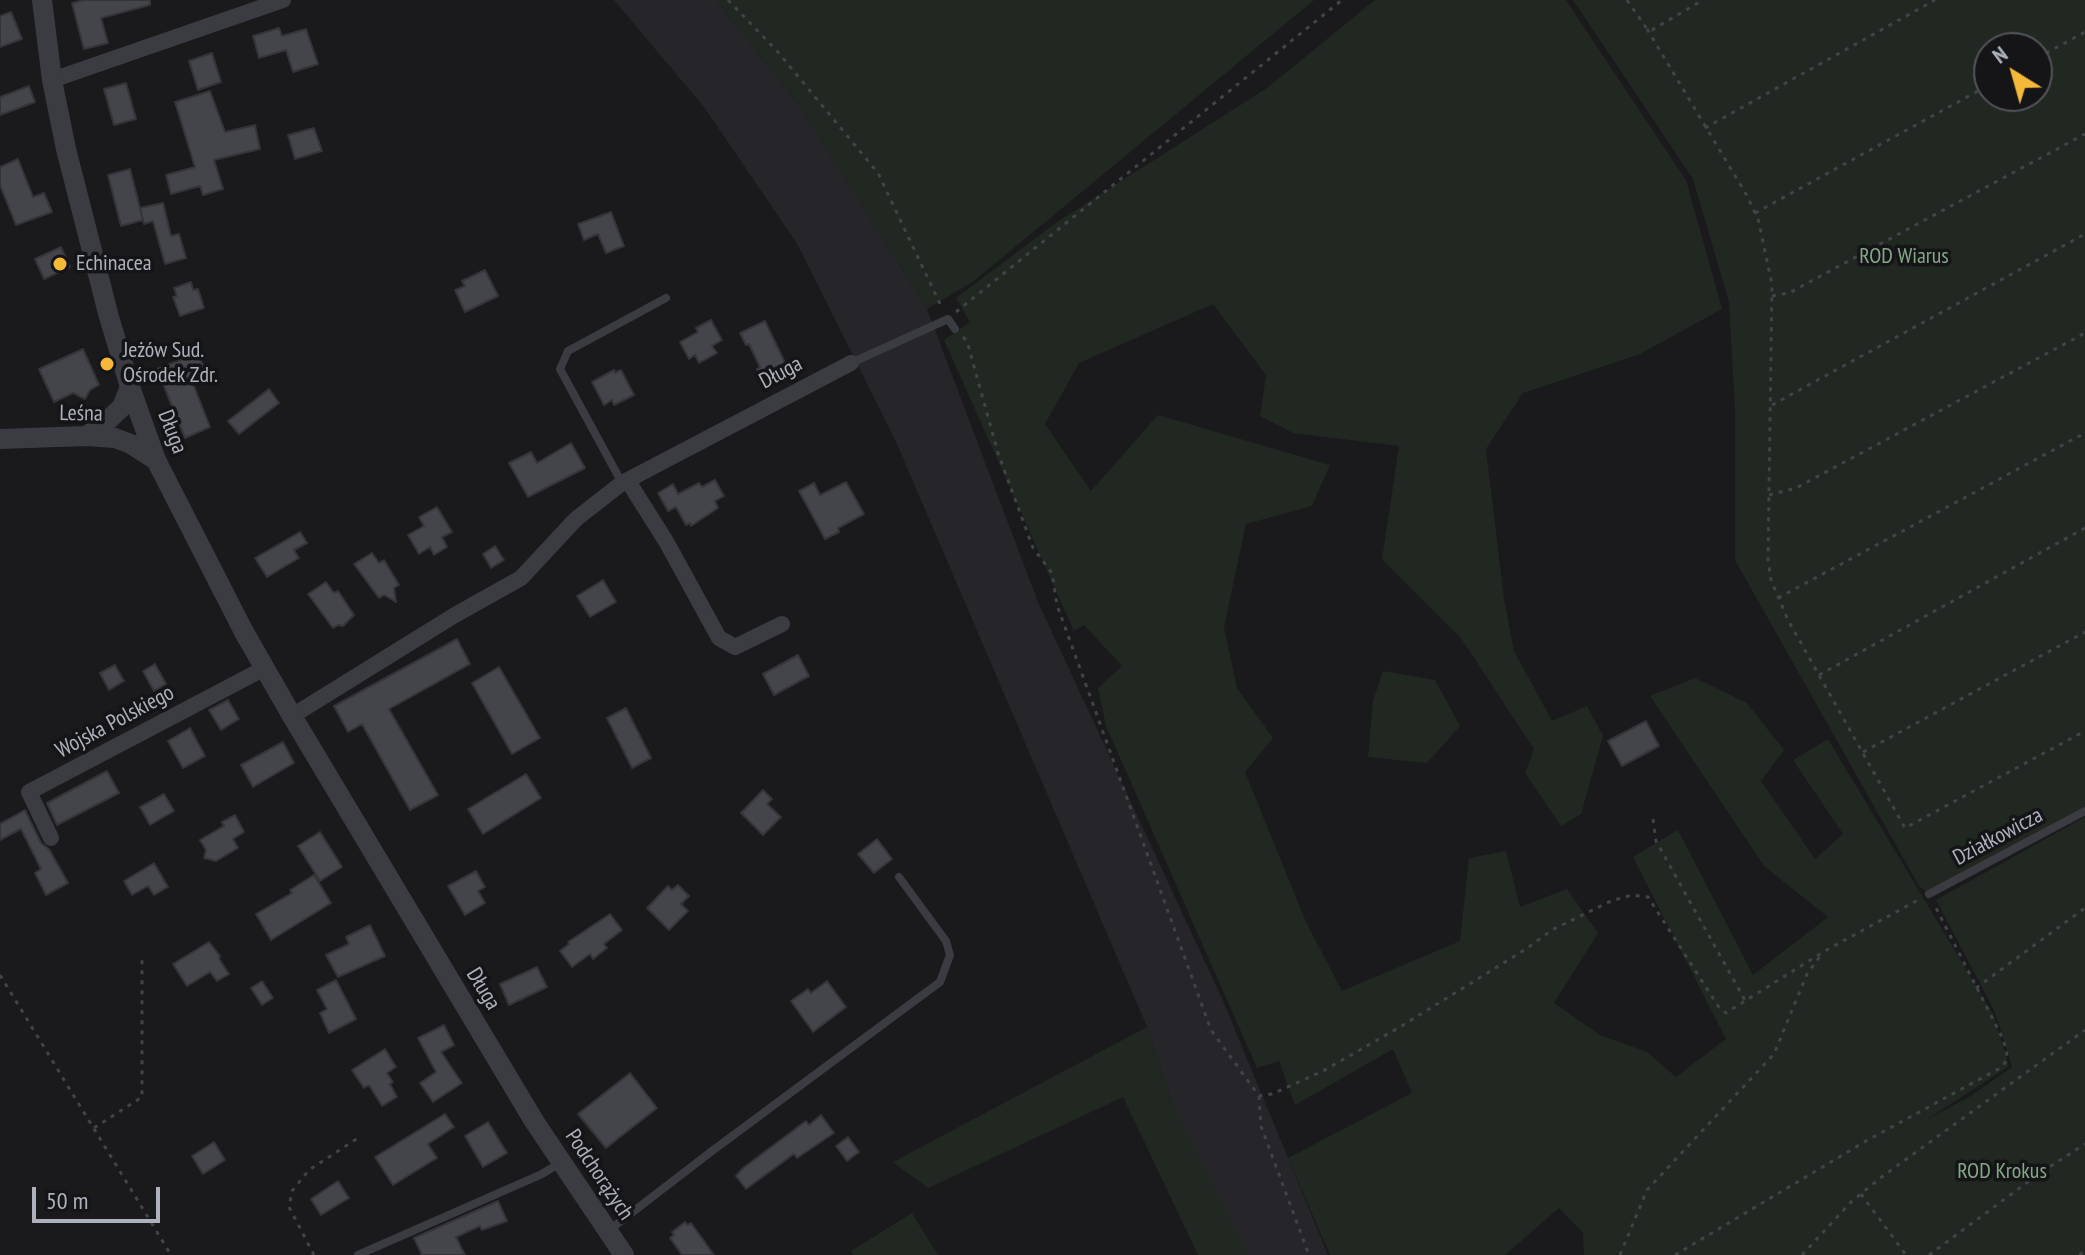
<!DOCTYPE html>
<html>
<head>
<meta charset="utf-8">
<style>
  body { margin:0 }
  #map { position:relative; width:2085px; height:1255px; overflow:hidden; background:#1a1a1d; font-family:"PT Sans Narrow",sans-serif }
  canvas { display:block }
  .north { position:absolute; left:1973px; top:32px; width:80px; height:80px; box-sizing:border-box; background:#151518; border:2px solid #52535a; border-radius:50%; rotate:323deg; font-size:22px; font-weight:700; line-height:32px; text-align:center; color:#adb1bc }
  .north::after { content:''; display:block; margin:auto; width:28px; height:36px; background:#f5b839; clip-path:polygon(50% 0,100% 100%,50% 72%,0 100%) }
  .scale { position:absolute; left:32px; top:1187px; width:128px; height:36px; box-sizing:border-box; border:4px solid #adb1bc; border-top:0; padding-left:10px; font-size:24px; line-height:28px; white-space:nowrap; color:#adb1bc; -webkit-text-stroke:6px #151518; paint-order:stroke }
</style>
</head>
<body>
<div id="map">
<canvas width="2085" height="1255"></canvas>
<div class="north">N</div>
<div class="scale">50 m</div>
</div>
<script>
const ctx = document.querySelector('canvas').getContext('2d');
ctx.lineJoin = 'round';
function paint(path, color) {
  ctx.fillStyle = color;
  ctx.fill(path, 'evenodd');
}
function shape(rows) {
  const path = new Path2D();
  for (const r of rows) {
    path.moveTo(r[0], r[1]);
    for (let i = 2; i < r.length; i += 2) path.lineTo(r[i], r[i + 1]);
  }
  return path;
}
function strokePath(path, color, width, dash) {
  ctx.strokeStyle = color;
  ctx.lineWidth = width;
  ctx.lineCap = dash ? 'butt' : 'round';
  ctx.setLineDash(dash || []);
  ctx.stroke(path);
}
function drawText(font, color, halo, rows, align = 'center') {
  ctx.font = font + ' "PT Sans Narrow",sans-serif';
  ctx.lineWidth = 7;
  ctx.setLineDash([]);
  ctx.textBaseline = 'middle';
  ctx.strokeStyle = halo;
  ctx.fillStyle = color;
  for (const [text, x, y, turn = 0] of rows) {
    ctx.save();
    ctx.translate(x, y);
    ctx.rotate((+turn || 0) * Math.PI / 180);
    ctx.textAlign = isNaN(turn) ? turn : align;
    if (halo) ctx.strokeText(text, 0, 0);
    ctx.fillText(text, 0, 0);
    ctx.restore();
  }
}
const built = shape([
  [614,0,716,0,799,105,927,309,1038,602,1224,1003,1328,1255,1234,1255,1172,1103,1147,1027,897,444,798,245,704,107]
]);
const green = shape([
  [716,0,1314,0,974,281,927,309,799,105],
  [1375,0,1566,0,1686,180,1722,309,1640,354,1523,393,1486,449,1504,599,1514,651,1552,721,1587,706,1603,736,1581,814,1561,826,1525,773,1534,749,1461,638,1382,559,1399,446,1293,433,1260,416,1266,375,1213,304,1079,363,1045,424,1091,491,1158,415,1330,465,1312,506,1246,524,1224,627,1237,688,1273,738,1245,772,1306,922,1342,991,1460,941,1469,858,1506,851,1520,907,1567,889,1598,933,1554,1003,1600,1035,1647,1052,1676,1077,1726,1039,1633,857,1678,830,1753,975,1828,917,1764,866,1650,696,1695,678,1747,703,1784,750,1761,781,1815,859,1843,834,1793,760,1828,739,1994,1016,2009,1066,1928,1119,1969,1097,2012,1067,1995,1012,1936,900,2085,817,2085,1255,1584,1255,1583,1233,1559,1208,1505,1255,1330,1255,1288,1158,1412,1093,1393,1049,1295,1105,1279,1061,1257,1068,1106,726,1098,688,1122,666,1084,625,1074,631,944,340,970,322,956,298,1057,222,1267,88],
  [1573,0,2085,0,2085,809,1929,894,1919,886,1735,560,1735,410,1729,302,1693,179],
  [1989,48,2037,48,2037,96,1989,96],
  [1383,671,1435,680,1460,726,1427,763,1368,757,1373,701],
  [1147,1027,1172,1103,1248,1255,1198,1255,1123,1097,928,1188,893,1162],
  [912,1213,938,1255,853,1255,851,1251]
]);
const building = shape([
  [84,0,150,0,150,5,101,18,108,43,84,49,72,3,84,0],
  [11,12,22,39,0,47,0,16,11,12],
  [279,28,282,36,306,29,318,64,293,72,286,50,259,58,253,36,279,28],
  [212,53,221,82,198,90,189,61,212,53],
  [126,83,136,119,114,125,104,89,126,83],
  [29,86,35,102,0,115,0,97,29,86],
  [210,91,225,132,255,125,260,149,214,160,223,189,203,195,200,186,171,194,166,175,195,167,175,102,210,91],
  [314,128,322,151,295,159,288,135,314,128],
  [18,159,33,197,44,193,52,212,16,225,0,185,0,167,18,159],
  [130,169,143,220,121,226,108,175,130,169],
  [163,203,171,236,179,234,186,258,165,264,153,221,144,224,140,208,163,203],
  [611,212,624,246,606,253,598,234,584,240,578,224,611,212],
  [61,247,70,267,44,279,35,259,61,247],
  [485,270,498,296,465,312,455,290,465,286,462,281,485,270],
  [191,282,193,290,198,289,204,308,180,316,173,297,177,296,174,288,191,282],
  [711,320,722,340,712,346,717,353,699,363,695,355,689,359,680,342,698,332,696,328,711,320],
  [765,321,790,373,764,385,757,369,760,367,749,344,746,345,740,333,765,321],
  [83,349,99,385,90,390,85,399,73,393,54,402,39,369,83,349],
  [198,353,205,370,190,376,210,427,185,438,157,369,198,353],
  [614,370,615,373,621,370,634,395,614,405,612,400,604,405,592,382,614,370],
  [269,389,279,403,239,434,228,421,269,389],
  [571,443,585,468,528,497,509,463,531,452,537,463,571,443],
  [715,480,724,496,715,501,718,508,691,526,690,523,686,525,676,507,668,511,658,493,673,484,678,494,699,483,702,487,715,480],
  [846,482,864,514,838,528,839,532,825,539,799,491,814,483,820,495,846,482],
  [437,507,452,532,442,537,447,547,434,555,430,547,419,554,408,535,424,526,419,517,437,507],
  [300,532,307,543,294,550,299,558,267,577,255,558,300,532],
  [495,546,504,560,491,568,483,554,495,546],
  [372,553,379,563,384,560,399,585,394,588,396,602,384,595,379,598,354,564,372,553],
  [603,580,616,602,590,617,577,596,603,580],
  [326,582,334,593,338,591,354,615,343,626,338,625,333,628,308,594,326,582],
  [457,639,470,664,389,709,438,795,410,810,362,724,348,732,334,706,457,639],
  [798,655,809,676,774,695,763,674,798,655],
  [155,664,166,684,154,691,143,671,155,664],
  [115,665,124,681,109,690,100,673,115,665],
  [499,667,540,738,512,754,472,683,499,667],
  [228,700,239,719,221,730,209,710,228,700],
  [626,708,651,758,632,768,607,718,626,708],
  [1646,721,1659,746,1622,766,1608,741,1646,721],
  [190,728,205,756,183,768,168,741,190,728],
  [283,742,294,763,253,787,241,765,283,742],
  [107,771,119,793,57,825,47,803,107,771],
  [526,774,541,798,483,834,468,809,526,774],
  [763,790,772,799,767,804,781,817,763,835,741,813,763,790],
  [164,794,174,811,150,825,140,807,164,794],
  [25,810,41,843,49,849,68,883,46,895,35,873,41,869,21,829,0,840,0,824,25,810],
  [235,815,244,832,233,839,238,848,216,861,204,858,206,850,200,840,224,826,222,822,235,815],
  [320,832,342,867,320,881,298,846,320,832],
  [877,839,892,859,874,873,858,854,877,839],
  [154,863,168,887,154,895,148,886,132,895,124,881,154,863],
  [476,871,485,887,478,891,485,903,465,915,448,886,476,871],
  [314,875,331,903,271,940,256,914,292,893,290,890,314,875],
  [678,885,689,896,681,904,688,911,669,930,647,908,668,886,672,890,678,885],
  [610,914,622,930,604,944,607,948,593,959,590,954,572,967,560,951,569,944,568,942,610,914],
  [370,925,385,956,338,977,326,955,349,944,346,937,370,925],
  [209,942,220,956,219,959,229,974,217,981,210,972,187,986,173,964,209,942],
  [537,967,547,987,509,1005,500,984,537,967],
  [336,980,356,1019,329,1033,320,1013,327,1009,317,990,336,980],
  [262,981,273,998,262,1005,251,988,262,981],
  [827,981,846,1007,813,1032,791,1001,808,989,811,993,827,981],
  [444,1025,454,1045,441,1052,462,1083,433,1102,420,1083,436,1072,418,1038,444,1025],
  [385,1049,396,1067,387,1073,393,1082,390,1084,397,1097,382,1106,369,1085,364,1088,352,1070,385,1049],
  [630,1073,657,1108,606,1148,578,1114,630,1073],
  [445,1114,454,1127,428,1144,437,1158,393,1185,375,1157,445,1114],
  [821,1115,834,1133,797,1158,794,1154,746,1189,736,1176,743,1168,806,1121,809,1125,821,1115],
  [488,1122,507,1153,483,1167,465,1136,488,1122],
  [848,1137,859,1152,847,1161,836,1146,848,1137],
  [214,1142,225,1160,203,1174,192,1156,214,1142],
  [338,1181,349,1198,321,1215,311,1199,338,1181],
  [498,1201,507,1221,482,1230,480,1226,456,1237,465,1255,422,1255,414,1238,498,1201],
  [685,1222,687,1225,691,1223,714,1255,682,1255,670,1238,674,1235,672,1232,685,1222]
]);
const path = shape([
  [728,0,777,51,878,173,942,308],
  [1627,0,1647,29,1652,30,1703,0],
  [1647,29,1746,194,1758,219,1772,284,1768,560,1771,580,1788,620,1905,828,2085,731],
  [2037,58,2085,32],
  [1705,128,1935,0],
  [1755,213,1989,85],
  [1772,296,1789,293,2085,134],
  [956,312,1342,0],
  [963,337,967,341,998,453,1033,548,1052,573,1057,605,1211,1030,1259,1096,1272,1094,1323,1071,1400,1027,1526,949,1552,930,1611,901,1632,895,1648,897,1718,1006,1726,1013,1823,952,1918,900],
  [1772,405,2085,234],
  [1769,495,1796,488,2085,333],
  [1778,598,2085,433],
  [1819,675,2085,528],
  [1863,752,2085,632],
  [1653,819,1656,841,1746,1002],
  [0,975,171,1255],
  [1976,988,2085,908],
  [1259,1096,1261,1126,1309,1255],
  [94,1128,142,1097,142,955],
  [1861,1194,1906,1255],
  [314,1255,289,1207,292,1191,309,1170,361,1136],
  [1620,1255,1647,1190,1774,1054,1807,974,1821,955],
  [1675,1255,1866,1141,2002,1067,2006,1061,2007,1051,2001,1035,1934,904],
  [1802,1255,1852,1201,1883,1176,2085,1030],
  [1929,1255,2040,1173,2085,1144],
  [2079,1255,2085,1251]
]);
const service = shape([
  [851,363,948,319,955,329],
  [622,483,560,369,568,351,666,298],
  [1929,894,2085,811],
  [608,1231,712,1151,940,982,950,955,946,941,899,877],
  [358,1255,542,1174,560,1163]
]);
const minor = shape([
  [52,80,283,0],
  [628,481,667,543,719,638,735,647,782,624],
  [292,716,455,615,521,578,576,519,622,483,851,363],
  [51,838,29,792,265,668]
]);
const tertiary = shape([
  [42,0,52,80,66,149,109,317,130,387,156,460,244,632,292,716,534,1121,624,1255],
  [86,436,104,424,122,407,130,387],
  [0,439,86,436,115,438,131,444,156,460]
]);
const markers = [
  [60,264,8,"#f5b839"],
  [107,364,8,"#f5b839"]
];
const parkNames = [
  ["ROD Wiarus",1904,257],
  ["ROD Krokus",2002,1172]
];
const poiNames = [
  ["Echinacea",76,264],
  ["Jeżów Sud.",123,351],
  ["Ośrodek Zdr.",123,376]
];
const streetNames = [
  ["Długa",781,373,-28],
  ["Leśna",81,414,1],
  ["Długa",172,432,69],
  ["Wojska Polskiego",115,722,-28],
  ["Działkowicza",1998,837,-28],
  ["Długa",483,989,59],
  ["Podchorążych",599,1175,56]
];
paint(built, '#26262a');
paint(green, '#202821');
paint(building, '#44454a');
strokePath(building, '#343439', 2);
strokePath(path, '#414349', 3, [4, 6]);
strokePath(service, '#3b3c42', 8);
strokePath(minor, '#3b3c42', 16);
strokePath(tertiary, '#3b3c42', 20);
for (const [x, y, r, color] of markers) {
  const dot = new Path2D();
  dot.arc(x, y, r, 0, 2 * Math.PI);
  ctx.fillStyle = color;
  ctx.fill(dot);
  strokePath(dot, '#151518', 3);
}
drawText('22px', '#84a786', '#151518', parkNames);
drawText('22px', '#adb1bc', '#151518', poiNames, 'left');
drawText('22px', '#adb1bc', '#151518', streetNames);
</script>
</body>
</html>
